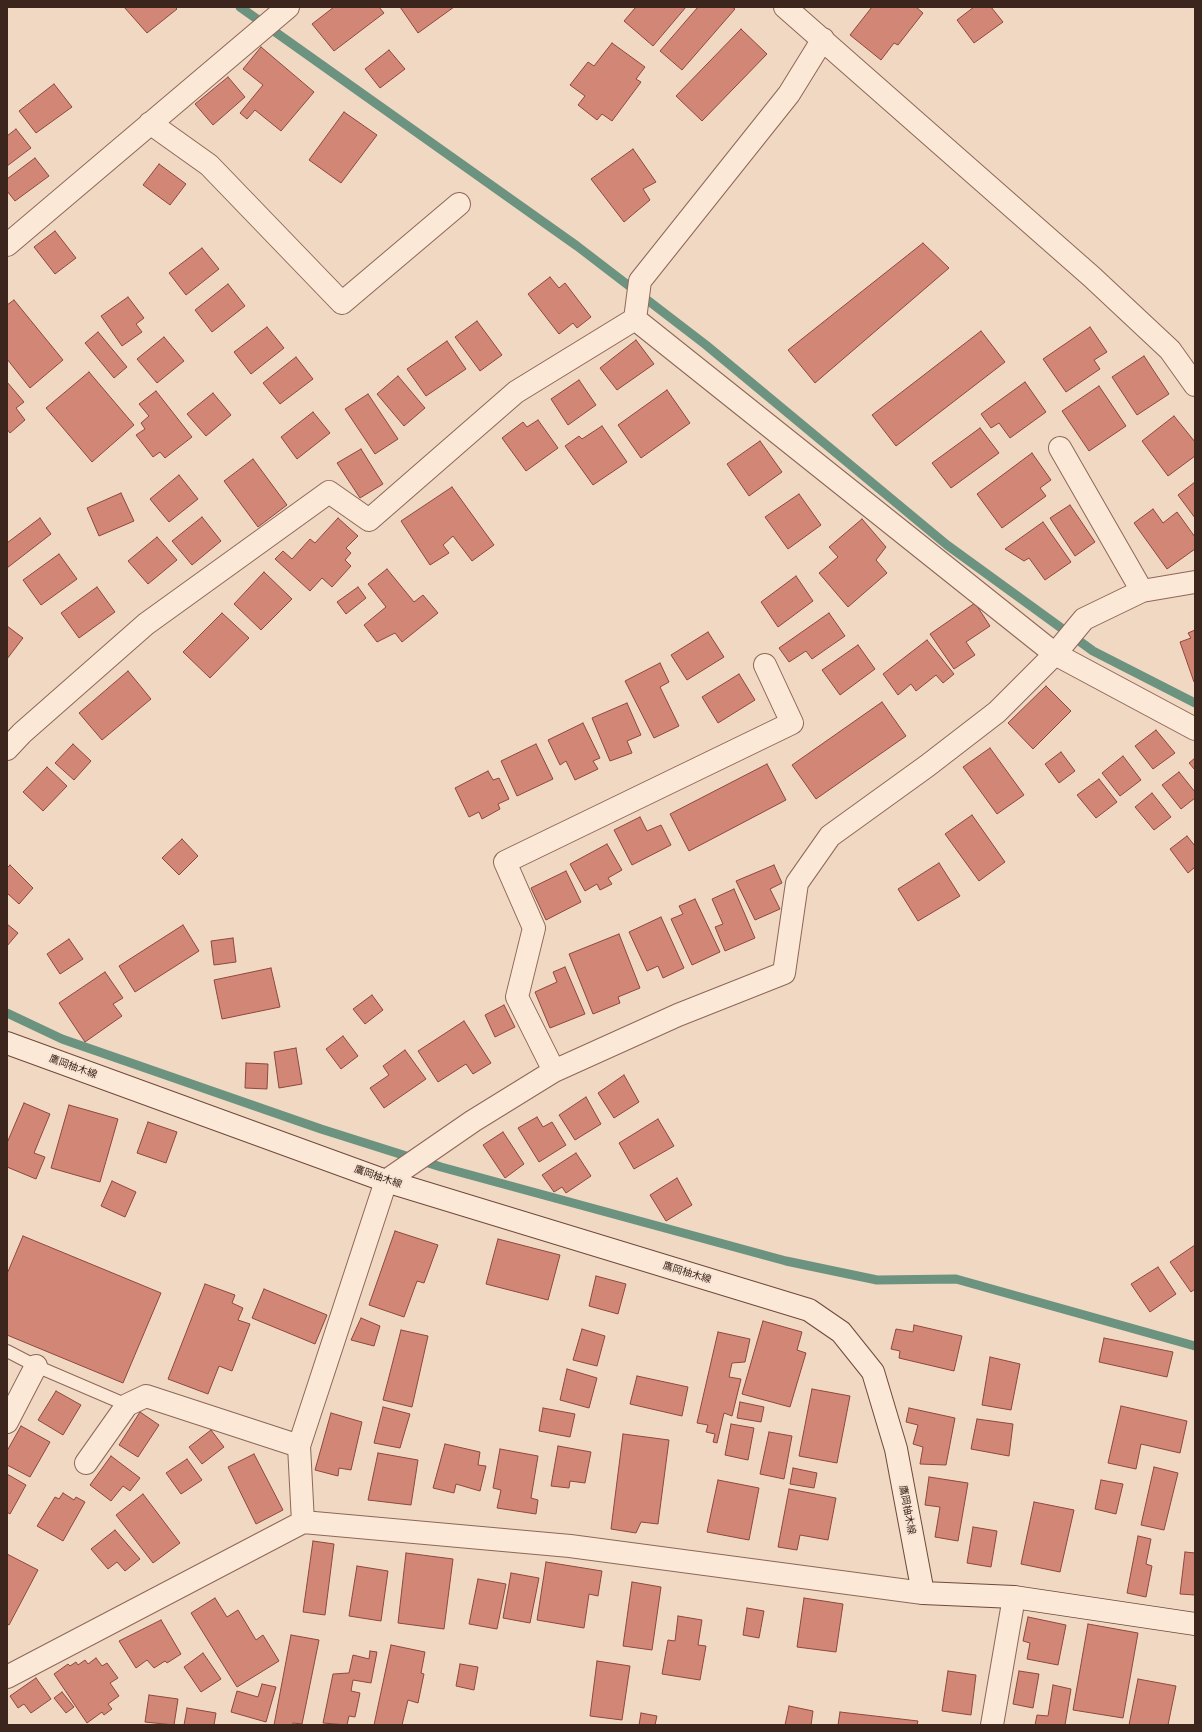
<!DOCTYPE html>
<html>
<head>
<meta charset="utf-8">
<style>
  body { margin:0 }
  #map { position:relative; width:1202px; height:1732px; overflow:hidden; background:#f1d8c3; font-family:Bitter,serif }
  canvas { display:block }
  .frame { position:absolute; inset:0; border:8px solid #3c251d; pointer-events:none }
</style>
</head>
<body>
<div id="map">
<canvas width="1202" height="1732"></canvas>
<div class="frame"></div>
</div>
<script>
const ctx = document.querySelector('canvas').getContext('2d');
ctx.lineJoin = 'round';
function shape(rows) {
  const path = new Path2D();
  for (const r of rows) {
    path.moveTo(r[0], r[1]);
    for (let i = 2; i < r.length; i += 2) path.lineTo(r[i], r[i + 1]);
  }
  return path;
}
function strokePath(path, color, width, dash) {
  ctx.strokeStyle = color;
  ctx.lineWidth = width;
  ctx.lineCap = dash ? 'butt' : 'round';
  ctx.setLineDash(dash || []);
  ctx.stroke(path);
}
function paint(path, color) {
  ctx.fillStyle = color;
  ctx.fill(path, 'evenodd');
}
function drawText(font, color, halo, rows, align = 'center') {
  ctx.font = font + ' Bitter,"Noto Sans JP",serif';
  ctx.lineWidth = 3.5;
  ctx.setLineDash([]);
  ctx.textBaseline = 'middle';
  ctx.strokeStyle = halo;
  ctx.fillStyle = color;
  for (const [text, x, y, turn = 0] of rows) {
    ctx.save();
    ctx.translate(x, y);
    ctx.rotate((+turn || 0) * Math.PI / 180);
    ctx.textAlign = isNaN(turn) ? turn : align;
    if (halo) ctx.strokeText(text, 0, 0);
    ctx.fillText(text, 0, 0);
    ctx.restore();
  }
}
const stream = shape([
  [240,7,577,246,706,345,947,545,1093,651,1195,703],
  [7,1013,62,1039,321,1129,441,1167,786,1261,877,1280,956,1279,1195,1346]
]);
const building = shape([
  [124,7,175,7,177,9,147,33,124,7],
  [334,7,379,7,384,13,334,51,312,24,334,7],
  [400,7,454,7,418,33,400,7],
  [636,7,686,7,653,46,624,21,636,7],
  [698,7,732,7,735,9,682,70,660,51,698,7],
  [872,7,916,7,923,13,898,45,894,43,881,60,850,35,872,7],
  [974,7,991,7,1003,22,974,43,957,20,974,7],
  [741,29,767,54,702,121,676,96,741,29],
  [612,43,645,67,636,79,641,82,612,121,602,114,597,120,578,105,585,96,570,85,588,62,594,66,612,43],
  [261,47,314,92,281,131,255,110,247,119,240,113,263,85,243,69,261,47],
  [389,50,405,69,380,88,365,69,389,50],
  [228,77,245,97,213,125,195,104,228,77],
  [54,84,72,107,36,133,19,111,54,84],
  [344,112,377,135,341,183,309,160,344,112],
  [16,129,31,148,7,166,7,136,16,129],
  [633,149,656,182,643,189,650,200,624,222,591,179,633,149],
  [35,158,49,176,15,201,7,191,7,179,35,158],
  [159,164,186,184,170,205,143,185,159,164],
  [55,231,76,258,55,274,34,247,55,231],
  [923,243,949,268,815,383,788,350,923,243],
  [202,248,219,269,186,295,169,273,202,248],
  [550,277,559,288,565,283,591,317,577,328,573,323,559,334,528,294,550,277],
  [228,284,245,306,212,332,195,310,228,284],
  [128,297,144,318,136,324,142,332,122,346,101,316,128,297],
  [14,300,63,360,30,388,7,359,7,305,14,300],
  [477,321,502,355,480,371,455,337,477,321],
  [267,327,284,348,251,374,234,352,267,327],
  [1090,327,1107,352,1094,360,1100,369,1066,392,1043,359,1090,327],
  [981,331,1005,362,896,446,872,415,981,331],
  [98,332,127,367,114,378,85,343,98,332],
  [164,337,184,361,157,383,137,359,164,337],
  [636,340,654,364,617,390,600,368,636,340],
  [447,341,466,369,426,396,407,369,447,341],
  [1144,356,1169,394,1137,415,1112,377,1144,356],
  [296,357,313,379,280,404,263,383,296,357],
  [89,372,134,425,92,462,46,408,89,372],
  [398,376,425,408,404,426,377,394,398,376],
  [579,380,596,405,568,425,551,399,579,380],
  [7,382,24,402,16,408,25,420,10,433,7,429,7,382],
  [1025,382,1046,412,1010,438,999,423,991,428,981,414,1025,382],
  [1099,386,1126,426,1089,451,1062,411,1099,386],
  [667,390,690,423,641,458,618,425,667,390],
  [156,391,192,437,165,458,160,452,153,457,136,435,145,429,141,423,149,416,139,404,156,391],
  [213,393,231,415,206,436,187,414,213,393],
  [368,394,398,439,375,454,345,409,368,394],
  [313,412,330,433,297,459,281,437,313,412],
  [1174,416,1195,442,1195,456,1168,476,1142,441,1174,416],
  [538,420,558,448,526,471,502,438,523,422,527,427,538,420],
  [602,426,627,462,593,485,565,446,579,436,582,439,602,426],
  [980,428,999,453,951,488,932,463,980,428],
  [760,441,782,472,749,496,727,464,760,441],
  [361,449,383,484,360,498,337,463,361,449],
  [1032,453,1051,480,1040,488,1046,496,1002,528,977,494,1032,453],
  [253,459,287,505,258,527,224,481,253,459],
  [179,475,198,499,169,522,150,499,179,475],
  [1195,482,1195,518,1178,495,1195,482],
  [452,487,494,545,472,561,453,536,443,545,449,553,430,565,401,521,452,487],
  [121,493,134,521,99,536,87,508,121,493],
  [799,494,821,525,788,549,765,517,799,494],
  [1070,505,1095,542,1075,556,1050,518,1070,505],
  [1153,509,1163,523,1177,512,1195,537,1195,549,1167,569,1134,523,1153,509],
  [202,517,221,541,192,565,172,541,202,517],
  [40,518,51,534,7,568,7,543,40,518],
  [338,518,358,536,346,548,351,553,345,560,351,566,332,587,322,578,310,591,275,559,283,551,292,559,310,539,315,543,338,518],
  [862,519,886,547,876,560,887,573,848,607,819,573,838,557,829,547,862,519],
  [1043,522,1071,562,1045,580,1029,558,1024,561,1005,549,1043,522],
  [157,537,177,560,148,584,128,561,157,537],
  [59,554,77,579,41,605,23,580,59,554],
  [387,569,414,602,423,595,438,613,402,642,395,633,377,642,364,625,386,607,368,584,387,569],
  [264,572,292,599,261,630,234,604,264,572],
  [796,576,813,601,778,627,761,602,796,576],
  [97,587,115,612,79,638,61,613,97,587],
  [358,587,366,598,346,614,337,602,358,587],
  [975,603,990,626,966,642,975,655,954,669,930,634,975,603],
  [222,613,249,638,210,678,183,652,222,613],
  [829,613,845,636,812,659,806,651,789,662,779,648,829,613],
  [7,626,23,638,7,659,7,626],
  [1195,630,1195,682,1194,682,1180,642,1191,638,1188,633,1195,630],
  [708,632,724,657,687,680,671,655,708,632],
  [927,640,954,674,943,683,936,675,916,691,911,684,898,695,883,674,927,640],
  [858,645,875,669,840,695,822,670,858,645],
  [660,663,669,682,660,687,679,726,654,738,625,681,660,663],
  [128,671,151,699,102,740,79,713,128,671],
  [739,674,755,700,718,723,702,697,739,674],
  [1046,686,1071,711,1033,749,1008,723,1046,686],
  [882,702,906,736,816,799,792,765,882,702],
  [627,703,641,735,627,741,632,753,610,761,592,718,627,703],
  [583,723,600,758,593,761,598,769,575,780,566,761,560,765,548,740,583,723],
  [1156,730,1175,753,1153,769,1135,746,1156,730],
  [73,744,91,761,74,780,55,763,73,744],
  [536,744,553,779,517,796,501,761,536,744],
  [990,748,1024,795,997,814,963,767,990,748],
  [1061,752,1075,771,1059,783,1045,764,1061,752],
  [1123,756,1141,780,1120,796,1102,773,1123,756],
  [1195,758,1195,770,1189,763,1195,758],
  [767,764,786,800,689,851,670,814,767,764],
  [47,767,67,786,43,811,23,792,47,767],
  [488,771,493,780,499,778,509,799,498,804,500,809,482,819,479,812,469,817,455,788,488,771],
  [1179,772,1195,792,1195,798,1181,809,1162,785,1179,772],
  [1099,779,1117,802,1096,818,1077,795,1099,779],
  [1152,793,1171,817,1154,830,1135,807,1152,793],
  [972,815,1005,862,979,881,945,834,972,815],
  [640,817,647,831,661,825,671,845,632,865,614,830,640,817],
  [1187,836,1195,846,1195,867,1188,873,1170,849,1187,836],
  [182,839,198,856,179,875,162,858,182,839],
  [607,844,622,870,608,878,612,884,600,890,597,884,585,891,570,864,607,844],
  [939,863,960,896,918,921,898,889,939,863],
  [10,865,33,888,19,904,7,893,7,868,10,865],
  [774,865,782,883,770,889,780,909,755,920,736,881,774,865],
  [566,871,581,902,546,920,531,888,566,871],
  [734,889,755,938,725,951,715,927,723,924,712,899,734,889],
  [695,899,720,952,692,965,671,919,683,914,679,906,695,899],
  [661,917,684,968,663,978,658,966,647,971,629,932,661,917],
  [7,924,18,933,7,946,7,924],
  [183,925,199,951,135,992,119,966,183,925],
  [619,934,640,988,618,997,620,1003,593,1014,569,954,619,934],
  [233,938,236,962,214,965,211,941,233,938],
  [69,939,83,959,60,974,47,954,69,939],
  [565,967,585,1014,550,1028,535,992,557,982,553,972,565,967],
  [271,968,280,1007,222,1019,214,980,271,968],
  [105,972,123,998,113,1004,122,1016,85,1042,59,1003,105,972],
  [372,995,383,1010,365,1024,353,1009,372,995],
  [504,1005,515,1027,495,1037,485,1015,504,1005],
  [464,1021,491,1063,473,1074,466,1064,438,1082,418,1051,464,1021],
  [343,1036,358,1056,341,1069,326,1049,343,1036],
  [296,1048,302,1084,279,1088,274,1052,296,1048],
  [405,1050,426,1079,384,1108,370,1088,389,1075,383,1066,405,1050],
  [246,1063,268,1064,267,1089,245,1088,246,1063],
  [624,1075,639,1102,614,1118,598,1093,624,1075],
  [586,1097,601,1124,575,1140,559,1115,586,1097],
  [24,1103,50,1114,34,1153,45,1157,36,1179,7,1167,7,1143,24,1103],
  [69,1105,118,1119,100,1182,51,1168,69,1105],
  [537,1117,543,1127,552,1122,566,1145,539,1162,518,1128,537,1117],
  [658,1119,674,1146,634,1169,619,1143,658,1119],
  [148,1122,177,1132,166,1163,137,1153,148,1122],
  [503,1132,524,1164,505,1178,483,1145,503,1132],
  [576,1153,591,1176,566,1193,562,1187,554,1192,542,1175,576,1153],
  [677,1178,692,1205,666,1221,650,1195,677,1178],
  [112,1181,136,1192,125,1217,101,1206,112,1181],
  [395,1231,438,1245,424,1283,417,1281,404,1317,369,1305,395,1231],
  [23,1236,161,1293,123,1383,7,1335,7,1274,23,1236],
  [498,1239,560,1255,548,1300,486,1284,498,1239],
  [1195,1245,1195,1289,1191,1292,1170,1262,1195,1245],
  [1158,1267,1176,1294,1150,1312,1131,1284,1158,1267],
  [596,1276,626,1284,618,1314,589,1306,596,1276],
  [205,1284,235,1295,232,1303,243,1308,238,1320,250,1324,232,1371,219,1366,208,1394,168,1379,205,1284],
  [264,1289,327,1315,315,1344,252,1318,264,1289],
  [361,1318,380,1326,374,1346,351,1340,361,1318],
  [763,1321,802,1332,797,1350,806,1353,790,1407,742,1394,763,1321],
  [914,1325,962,1336,954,1371,899,1358,900,1351,891,1349,896,1329,913,1332,914,1325],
  [582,1329,605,1336,597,1366,573,1360,582,1329],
  [401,1330,428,1336,412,1407,383,1400,401,1330],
  [718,1332,750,1339,745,1362,732,1363,729,1377,741,1379,732,1416,724,1413,717,1443,713,1442,715,1434,706,1432,708,1425,697,1423,718,1332],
  [1104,1338,1173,1352,1167,1377,1099,1362,1104,1338],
  [990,1357,1020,1364,1011,1410,982,1405,990,1357],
  [567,1369,597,1378,589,1408,560,1400,567,1369],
  [637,1376,688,1387,682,1416,630,1404,637,1376],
  [812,1389,850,1396,837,1463,799,1456,812,1389],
  [56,1391,81,1405,63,1435,38,1420,56,1391],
  [740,1402,764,1407,761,1422,737,1418,740,1402],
  [1121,1406,1187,1421,1180,1453,1141,1444,1136,1469,1108,1463,1121,1406],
  [383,1407,410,1414,400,1448,374,1443,383,1407],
  [543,1408,575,1414,570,1437,539,1431,543,1408],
  [909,1408,955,1418,946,1465,920,1464,923,1447,913,1444,918,1425,906,1422,909,1408],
  [140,1412,159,1425,138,1457,119,1445,140,1412],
  [331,1413,362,1422,351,1470,339,1468,338,1476,315,1470,331,1413],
  [977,1419,1013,1424,1009,1456,971,1449,977,1419],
  [731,1424,754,1428,748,1460,725,1455,731,1424],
  [21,1426,50,1442,30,1477,7,1465,7,1451,21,1426],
  [211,1430,224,1447,202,1464,189,1447,211,1430],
  [769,1432,792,1436,784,1479,760,1474,769,1432],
  [623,1434,669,1440,658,1524,641,1522,636,1533,611,1529,623,1434],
  [445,1444,480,1452,478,1465,486,1466,480,1491,456,1484,454,1493,433,1488,445,1444],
  [558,1446,591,1452,585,1483,570,1481,569,1488,551,1486,558,1446],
  [500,1449,538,1456,531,1498,538,1500,536,1514,497,1508,501,1490,493,1488,500,1449],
  [378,1453,418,1460,411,1505,368,1500,378,1453],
  [254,1454,283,1510,256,1524,228,1467,254,1454],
  [111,1456,140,1478,130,1491,123,1486,111,1501,90,1485,111,1456],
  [187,1459,202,1480,181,1494,166,1473,187,1459],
  [1154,1467,1178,1473,1164,1530,1141,1525,1154,1467],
  [793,1468,817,1473,814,1488,790,1484,793,1468],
  [7,1474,26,1485,10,1514,7,1512,7,1474],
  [929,1477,968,1483,958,1541,935,1537,940,1507,925,1505,929,1477],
  [718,1480,759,1488,749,1540,707,1532,718,1480],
  [1101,1480,1123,1484,1116,1514,1095,1509,1101,1480],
  [789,1489,836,1498,828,1540,800,1535,797,1550,778,1547,789,1489],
  [63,1493,74,1500,76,1497,85,1502,63,1541,37,1526,55,1497,59,1499,63,1493],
  [143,1494,180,1543,153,1563,116,1515,143,1494],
  [1034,1502,1074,1510,1060,1572,1021,1564,1034,1502],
  [973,1527,997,1531,991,1567,967,1563,973,1527],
  [115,1530,140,1559,125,1571,117,1562,108,1569,91,1549,115,1530],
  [1138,1536,1151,1539,1146,1564,1152,1566,1146,1597,1127,1593,1138,1536],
  [313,1541,334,1544,325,1615,303,1612,313,1541],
  [1185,1552,1195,1553,1195,1595,1180,1594,1185,1552],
  [406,1553,453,1559,444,1629,398,1623,406,1553],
  [7,1554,38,1570,9,1625,7,1624,7,1554],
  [546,1562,602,1571,598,1596,589,1594,584,1628,537,1620,546,1562],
  [357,1566,388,1571,381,1621,349,1616,357,1566],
  [511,1573,539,1578,530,1623,503,1618,511,1573],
  [478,1579,506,1584,497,1629,469,1624,478,1579],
  [632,1582,661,1587,652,1650,623,1646,632,1582],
  [215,1598,227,1617,238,1610,256,1640,263,1635,279,1661,237,1687,191,1613,215,1598],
  [804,1598,843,1604,836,1652,797,1647,804,1598],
  [747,1608,764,1611,759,1638,743,1635,747,1608],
  [678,1616,702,1620,698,1645,706,1646,700,1680,662,1674,668,1640,675,1641,678,1616],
  [1028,1617,1066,1625,1058,1665,1027,1659,1030,1643,1023,1641,1028,1617],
  [161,1620,181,1654,167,1663,165,1661,154,1668,147,1660,136,1668,119,1641,161,1620],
  [1088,1624,1138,1633,1123,1718,1073,1710,1088,1624],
  [291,1635,319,1640,302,1724,293,1723,292,1725,274,1725,291,1635],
  [391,1645,425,1652,421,1673,424,1674,418,1703,408,1700,402,1725,374,1725,391,1645],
  [370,1651,377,1652,371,1683,353,1680,351,1691,360,1693,355,1717,349,1716,347,1725,323,1723,333,1674,349,1673,353,1655,369,1659,370,1651],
  [203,1653,221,1679,201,1692,184,1667,203,1653],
  [96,1658,102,1666,107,1663,118,1678,110,1683,119,1696,108,1704,112,1709,104,1715,102,1712,87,1723,54,1674,68,1664,70,1666,76,1662,78,1665,85,1660,88,1664,96,1658],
  [597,1661,630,1666,622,1720,590,1716,597,1661],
  [460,1664,478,1667,474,1690,456,1686,460,1664],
  [948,1671,976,1675,971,1715,942,1711,948,1671],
  [1019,1671,1039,1674,1033,1708,1013,1704,1019,1671],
  [36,1678,51,1699,31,1713,24,1704,18,1708,10,1696,36,1678],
  [1138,1679,1176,1686,1168,1725,1129,1725,1138,1679],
  [262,1684,276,1687,266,1722,231,1712,237,1691,258,1697,262,1684],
  [1053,1685,1071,1689,1065,1725,1035,1725,1037,1715,1048,1716,1053,1685],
  [62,1692,74,1707,66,1713,54,1698,62,1692],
  [149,1695,178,1699,174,1725,145,1722,149,1695],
  [789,1706,813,1711,811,1725,785,1725,789,1706],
  [187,1708,216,1713,214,1725,184,1725,187,1708],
  [840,1712,918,1721,917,1725,838,1725,840,1712],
  [641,1713,657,1716,655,1725,639,1725,641,1713]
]);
const service = shape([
  [7,1351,36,1366,127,1405]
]);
const minor = shape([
  [785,7,1092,277,1170,350,1195,385],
  [150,123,209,165,342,303,459,204],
  [7,245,288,7],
  [635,319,1055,654,1195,729],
  [1060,448,1142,591],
  [7,749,22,733,146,624,329,492,369,520,516,392,635,319,640,281,789,94,823,39],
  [554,1071,517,997,534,928,505,862,792,723,765,665],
  [7,1422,36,1366],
  [86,1463,127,1405,146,1396,299,1446],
  [303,1522,299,1446,386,1181,473,1121,554,1071,678,1015,784,973,797,883,830,836,927,766,997,712,1055,654,1084,619,1142,591,1195,582],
  [7,1677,303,1522,570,1546,923,1593],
  [992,1725,1014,1597]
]);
const secondary = shape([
  [7,1043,386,1181,809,1310,841,1332,873,1372,896,1449,923,1593,1014,1597,1195,1624]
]);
const streetNames = [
  ["鷹岡柚木線",73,1067,20],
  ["鷹岡柚木線",378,1177,19],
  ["鷹岡柚木線",687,1273,17],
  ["鷹岡柚木線",907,1510,79]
];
strokePath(stream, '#6b937f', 9);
paint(building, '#d28676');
strokePath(building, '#8e483c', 1);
strokePath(service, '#8d6758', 14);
strokePath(minor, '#8d6758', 24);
strokePath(secondary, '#6f493b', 24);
strokePath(service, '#fbe8d7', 12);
strokePath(minor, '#fbe8d7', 22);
strokePath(secondary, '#fbe8d7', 22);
drawText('10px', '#3c251d', '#f8e4d3', streetNames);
</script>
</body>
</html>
